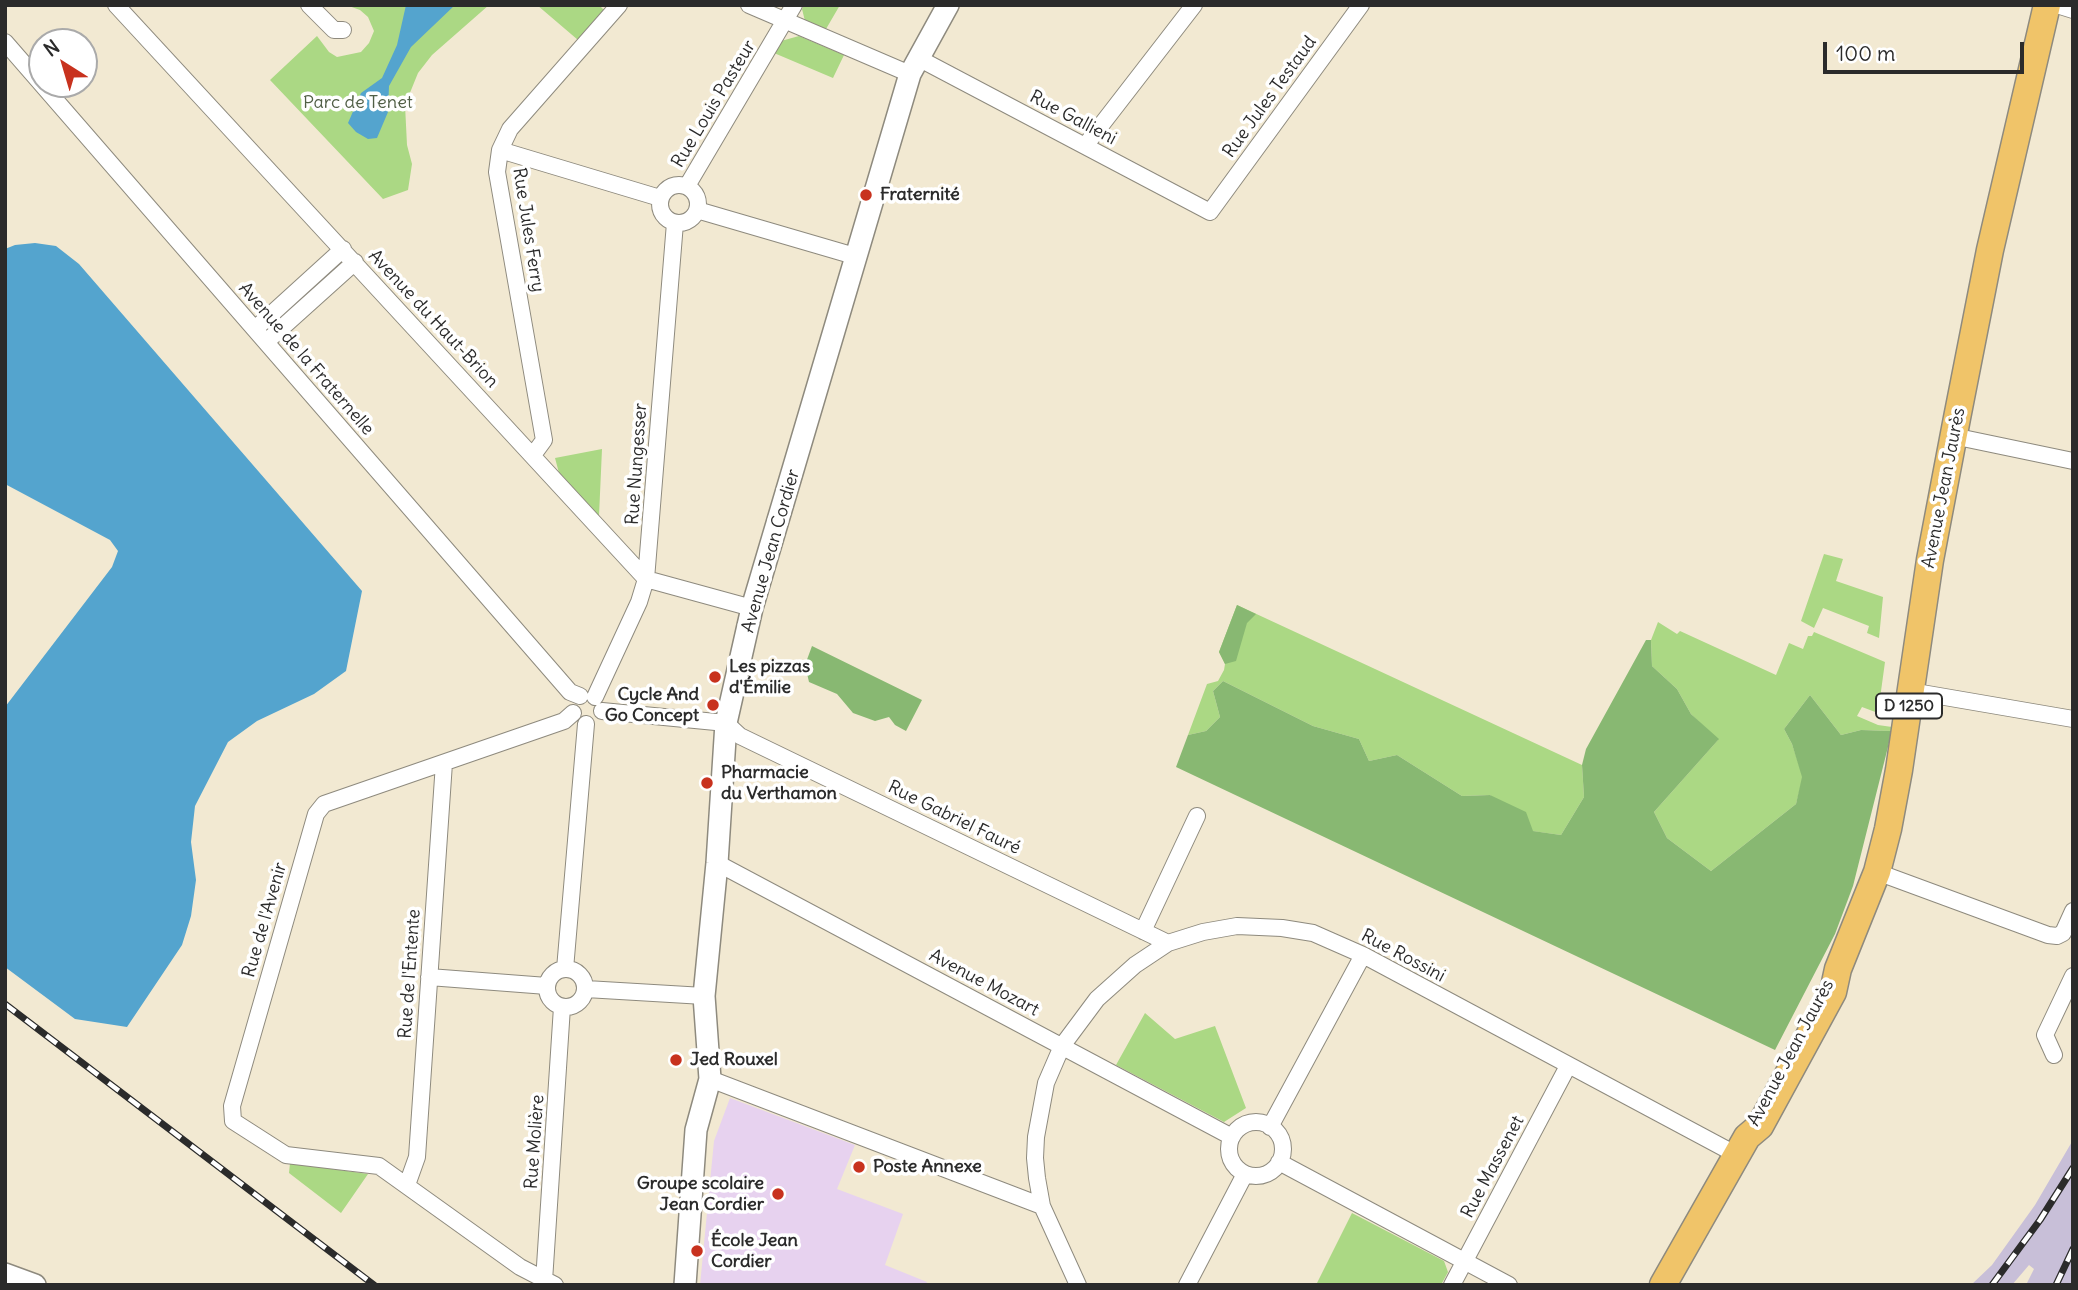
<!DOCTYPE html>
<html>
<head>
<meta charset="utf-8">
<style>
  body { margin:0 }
  #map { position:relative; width:2078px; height:1290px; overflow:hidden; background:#f2e9d2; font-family:Delius,sans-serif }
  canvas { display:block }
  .frame { position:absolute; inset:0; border:7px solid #2b2b2b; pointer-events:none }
  .north { position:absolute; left:28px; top:28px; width:70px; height:70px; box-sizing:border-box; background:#fff; border:2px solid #aaa; border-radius:50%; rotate:323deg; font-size:19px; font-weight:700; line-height:28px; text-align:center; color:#2b2b2b }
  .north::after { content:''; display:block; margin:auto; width:24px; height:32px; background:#c8321e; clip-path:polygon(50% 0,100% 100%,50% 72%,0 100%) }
  .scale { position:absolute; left:1823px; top:42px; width:201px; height:32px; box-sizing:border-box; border:4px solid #2b2b2b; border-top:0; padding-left:9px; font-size:21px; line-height:24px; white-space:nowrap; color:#2b2b2b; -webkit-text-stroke:5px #fff; paint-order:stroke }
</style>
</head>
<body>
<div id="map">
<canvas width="2078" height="1290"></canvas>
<div class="frame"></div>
<div class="north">N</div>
<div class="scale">100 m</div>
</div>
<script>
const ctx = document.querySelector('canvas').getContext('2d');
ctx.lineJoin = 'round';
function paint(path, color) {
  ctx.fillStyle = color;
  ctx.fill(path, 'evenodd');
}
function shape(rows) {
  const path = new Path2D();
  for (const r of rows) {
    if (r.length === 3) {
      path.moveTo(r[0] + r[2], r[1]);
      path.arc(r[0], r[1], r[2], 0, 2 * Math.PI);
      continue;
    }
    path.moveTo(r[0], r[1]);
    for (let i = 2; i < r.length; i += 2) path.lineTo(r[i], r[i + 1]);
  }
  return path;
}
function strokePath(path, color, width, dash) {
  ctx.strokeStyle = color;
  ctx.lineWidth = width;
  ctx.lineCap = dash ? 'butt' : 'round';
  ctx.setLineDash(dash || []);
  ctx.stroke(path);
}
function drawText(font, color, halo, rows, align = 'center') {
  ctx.font = font + ' Delius,sans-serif';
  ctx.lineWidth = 7;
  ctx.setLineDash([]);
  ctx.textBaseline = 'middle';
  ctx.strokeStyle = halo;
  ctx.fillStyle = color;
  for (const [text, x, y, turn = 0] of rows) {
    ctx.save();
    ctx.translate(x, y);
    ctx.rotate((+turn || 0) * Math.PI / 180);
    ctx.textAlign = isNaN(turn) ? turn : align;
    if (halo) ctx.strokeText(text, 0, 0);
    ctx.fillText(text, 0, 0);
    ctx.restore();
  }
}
const built = shape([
  [730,1098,855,1145,837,1189,903,1214,885,1265,927,1282,926,1285,700,1285,714,1141]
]);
const industrial = shape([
  [2073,1140,2073,1285,2026,1285,2034,1269,2029,1265,2012,1285,1971,1285,1992,1265,2035,1205]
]);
const green = shape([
  [346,5,489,5,432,55,418,73,405,105,407,145,412,164,408,190,383,199,270,80,317,36,329,52,337,57,361,52,369,43,374,31,368,17,360,10],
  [537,5,599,5,604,10,578,40],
  [804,5,840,5,826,29,805,21,802,9],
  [799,36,844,55,833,78,774,53,781,41],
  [602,449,599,516,559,473,555,458],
  [1824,554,1843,559,1836,581,1883,597,1879,638,1867,633,1869,626,1823,608,1814,628,1801,621],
  [1237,605,1582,765,1584,797,1561,835,1532,831,1490,795,1462,796,1397,755,1369,761,1359,739,1313,726,1223,681,1213,691,1220,717,1206,731,1188,735,1207,684,1218,681,1224,670,1225,664,1219,652],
  [1658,622,1677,634,1680,631,1776,675,1789,643,1803,649,1808,636,1812,636,1814,632,1885,662,1878,713,1862,707,1857,716,1878,725,1892,727,1892,731,1861,730,1841,735,1810,695,1784,729,1792,744,1803,777,1796,804,1711,871,1667,838,1654,812,1718,740,1691,714,1677,689,1652,666,1651,640],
  [1145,1013,1175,1039,1215,1026,1246,1108,1224,1122,1116,1065],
  [290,1163,368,1174,341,1213,289,1173],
  [1352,1213,1444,1261,1448,1272,1441,1285,1316,1285]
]);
const forest = shape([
  [1237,605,1256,614,1247,623,1236,661,1225,664,1219,652],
  [1646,640,1651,640,1652,666,1677,689,1691,714,1719,739,1654,812,1667,838,1711,871,1796,804,1802,777,1792,744,1784,729,1810,695,1841,735,1861,730,1892,731,1853,886,1835,934,1775,1050,1176,767,1188,735,1206,731,1220,717,1213,691,1223,681,1313,726,1359,739,1369,761,1397,755,1462,796,1490,795,1526,812,1533,831,1561,835,1584,797,1582,765,1586,749],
  [812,646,922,700,906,731,895,725,889,717,875,721,853,713,837,694,809,682,805,665]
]);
const water = shape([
  [406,5,455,5,411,47,389,86,388,112,377,138,368,139,356,132,348,123,361,93,382,78,397,45],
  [35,243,56,246,79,264,362,591,346,671,314,694,257,721,228,742,195,806,191,842,196,880,191,916,182,945,127,1027,75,1019,5,967,5,707,112,567,118,551,110,540,5,484,5,249,15,245]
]);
const minor = shape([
  [116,5,646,579,752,608],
  [309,5,334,30,343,30],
  [749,5,910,74],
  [2057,5,2073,10],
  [5,42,570,692,580,696],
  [918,58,1210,212,1361,5],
  [1085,146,1194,5],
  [500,150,660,198],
  [679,204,19],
  [687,186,794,5],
  [697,210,858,257],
  [255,329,343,249],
  [266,342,355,262],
  [1953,436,2073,461],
  [533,455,544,440,497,172,500,150,510,129,619,5],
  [1910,691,2073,719],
  [595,697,639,602,646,579,675,223],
  [602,711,726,723,740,736,1168,943],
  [717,863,1232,1137],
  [1877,872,2048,935,2057,936,2063,933,2073,911],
  [1143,931,1197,816],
  [566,988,19],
  [565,969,586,724],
  [429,977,547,986],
  [586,989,704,996],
  [2054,1055,2045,1035,2073,976],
  [710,1079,1042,1206],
  [1256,1149,27],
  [1270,1127,1363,955],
  [1279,1162,1509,1285],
  [407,1185,417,1157,444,763],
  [544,1281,562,1007],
  [555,1285,520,1267,379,1166,286,1155,233,1121,232,1106,316,814,324,804,564,721,573,713],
  [1078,1285,1042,1206,1037,1178,1035,1158,1036,1137,1046,1083,1062,1046,1097,999,1135,965,1168,943,1203,932,1237,926,1282,928,1313,933,1363,955,1737,1155],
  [1187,1285,1245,1174],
  [1452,1285,1568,1066]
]);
const tertiary = shape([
  [5,1274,35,1285],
  [685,1285,696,1130,710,1079,704,996,717,863,726,723,752,608,910,74,948,5]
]);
const primary = shape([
  [1663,1285,1747,1137,1760,1126,1833,992,1838,969,1877,872,1888,829,1899,770,1930,560,1957,418,1990,250,2047,5]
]);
const rail = shape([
  [5,1004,374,1285],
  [1992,1285,2040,1220,2073,1168],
  [2056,1285,2073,1249]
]);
const markers = [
  [866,195,7,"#c8321e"],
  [715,677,7,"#c8321e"],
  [713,705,7,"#c8321e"],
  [707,783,7,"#c8321e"],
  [676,1060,7,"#c8321e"],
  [859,1167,7,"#c8321e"],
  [778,1194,7,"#c8321e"],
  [697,1251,7,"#c8321e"]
];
const shields = [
  [1909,706,66]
];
const shieldNames = [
  ["D 1250",1909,706]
];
const streetNames = [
  ["Rue Jules Testaud",1270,97,-54],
  ["Rue Louis Pasteur",714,104,-59],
  ["Rue Gallieni",1073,118,28],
  ["Rue Jules Ferry",528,230,81],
  ["Avenue du Haut-Brion",433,319,47],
  ["Avenue de la Fraternelle",306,359,49],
  ["Rue Nungesser",637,464,-86],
  ["Avenue Jean Jaurès",1944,488,-79],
  ["Avenue Jean Cordier",771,551,-74],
  ["Rue Gabriel Fauré",954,818,26],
  ["Rue de l'Avenir",265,920,-74],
  ["Rue Rossini",1403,956,28],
  ["Rue de l'Entente",410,974,-86],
  ["Avenue Mozart",984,983,28],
  ["Avenue Jean Jaurès",1791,1053,-62],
  ["Rue Molière",535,1142,-86],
  ["Rue Massenet",1493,1167,-62]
];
const parkNames = [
  ["Parc de Tenet",358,103]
];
const poiNames = [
  ["Fraternité",880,195],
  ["Les pizzas",729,667],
  ["d'Émilie",729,688],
  ["Cycle And",699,695,"right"],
  ["Go Concept",699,716,"right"],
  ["Pharmacie",721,773],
  ["du Verthamon",721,794],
  ["Jed Rouxel",690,1060],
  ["Poste Annexe",873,1167],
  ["Groupe scolaire",764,1184,"right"],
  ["Jean Cordier",764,1205,"right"],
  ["École Jean",711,1241],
  ["Cordier",711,1262]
];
paint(built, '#e7d2ef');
paint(industrial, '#c8bfd8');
paint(green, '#abd884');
paint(forest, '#88b872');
paint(water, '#54a4ce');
strokePath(minor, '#8e8a7e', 18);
strokePath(tertiary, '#8e8a7e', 24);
strokePath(primary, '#8e8a7e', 29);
strokePath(minor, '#fff', 16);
strokePath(tertiary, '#fff', 21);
strokePath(primary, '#f0c469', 26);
strokePath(rail, '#2b2b2b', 7);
strokePath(rail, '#fff', 4.5, [13]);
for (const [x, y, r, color] of markers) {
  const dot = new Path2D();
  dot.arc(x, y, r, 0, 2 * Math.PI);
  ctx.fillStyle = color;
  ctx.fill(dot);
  strokePath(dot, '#fff', 2.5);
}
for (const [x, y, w] of shields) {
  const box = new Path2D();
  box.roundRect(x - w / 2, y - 12.5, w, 25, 5);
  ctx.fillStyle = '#fff';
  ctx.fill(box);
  strokePath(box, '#2b2b2b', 2);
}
drawText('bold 16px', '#2b2b2b', null, shieldNames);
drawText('18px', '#2b2b2b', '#fff', streetNames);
drawText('18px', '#515f46', '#fff', parkNames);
drawText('bold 18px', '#2b2b2b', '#fff', poiNames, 'left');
</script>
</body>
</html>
